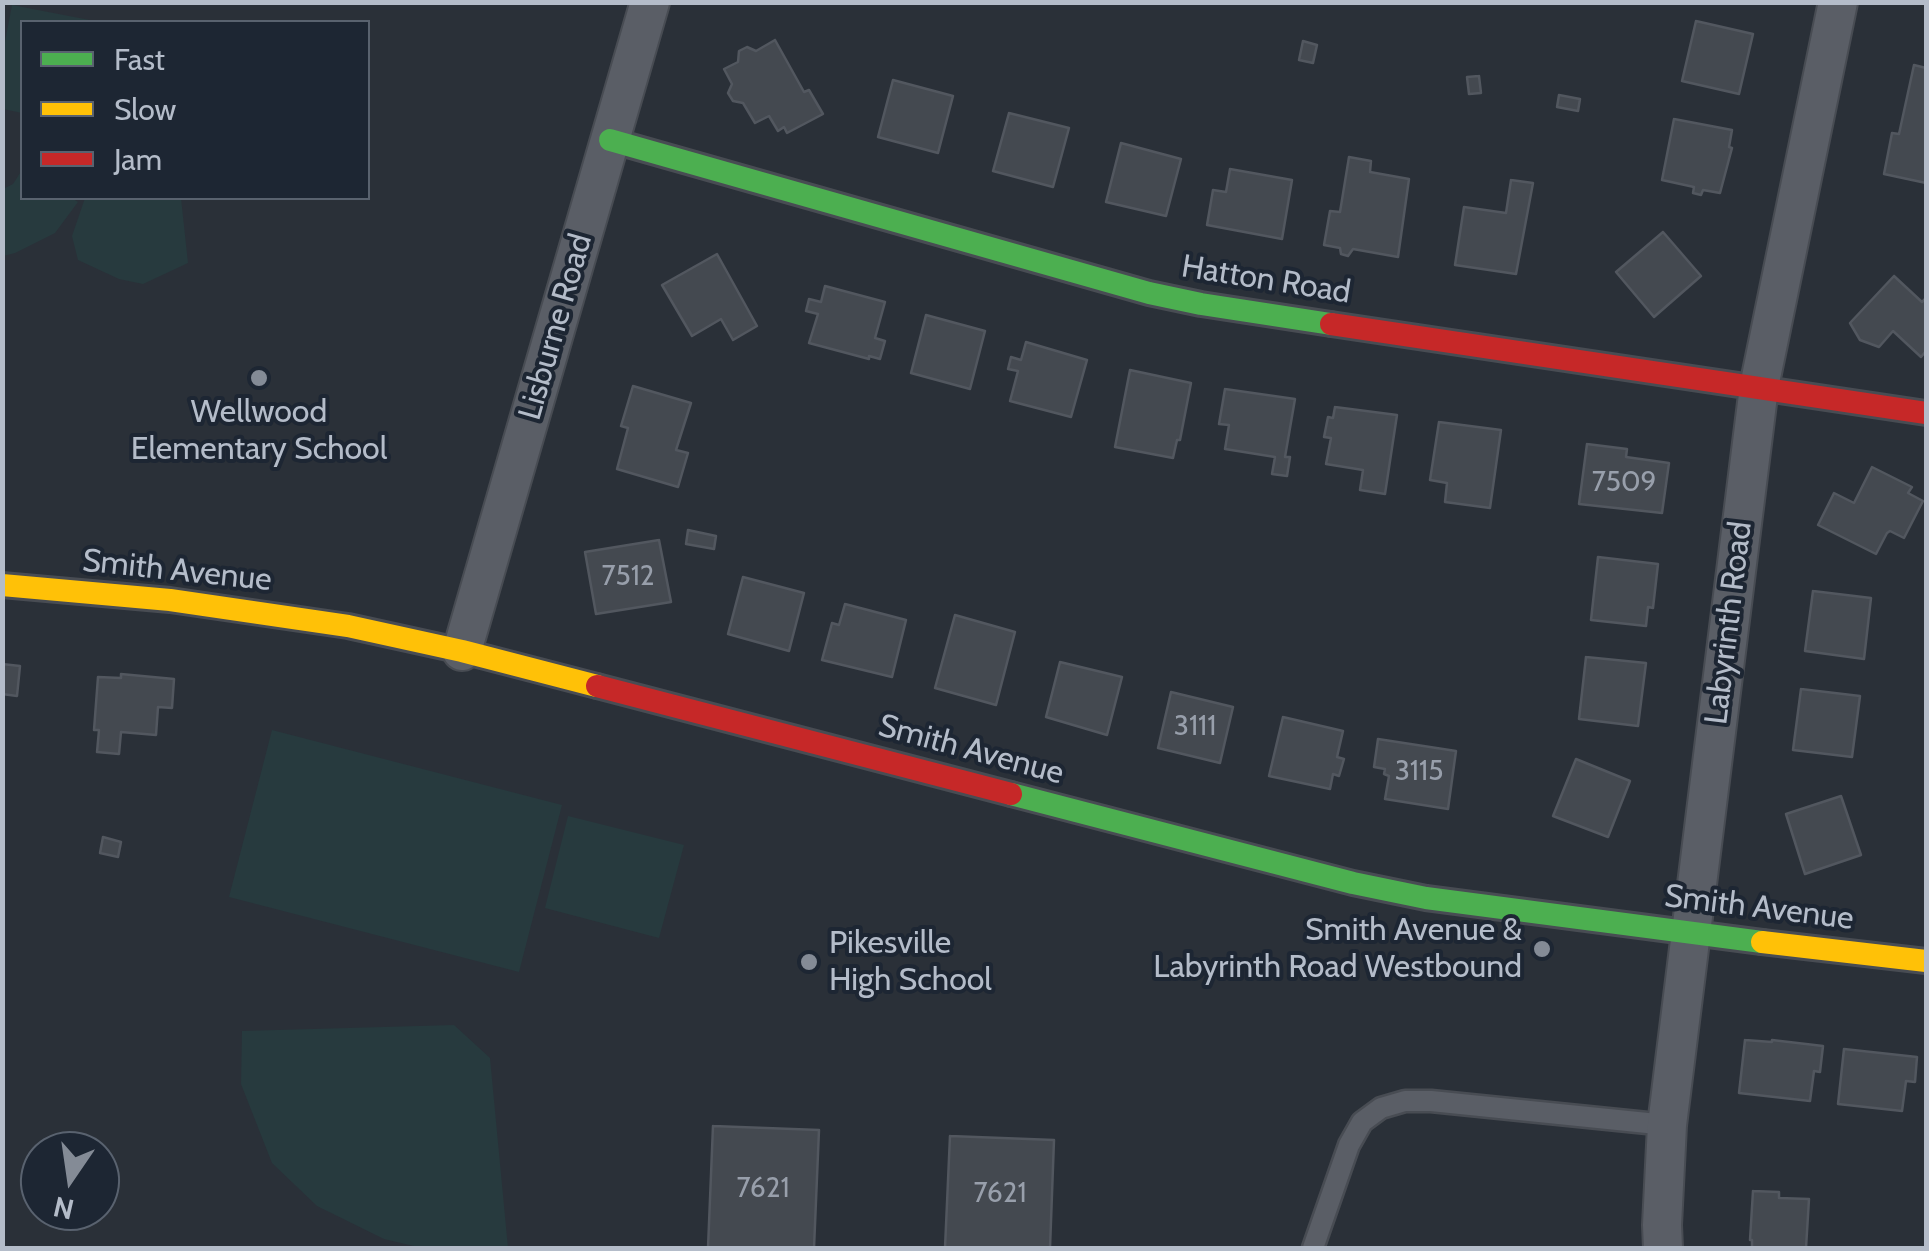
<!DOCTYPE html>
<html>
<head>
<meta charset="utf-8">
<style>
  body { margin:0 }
  #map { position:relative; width:1929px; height:1251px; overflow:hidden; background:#2a3038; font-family:Cabin,sans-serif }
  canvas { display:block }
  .frame { position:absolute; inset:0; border:5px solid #b4bcc9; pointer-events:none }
  .legend { position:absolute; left:20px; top:20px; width:350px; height:180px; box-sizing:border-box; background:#1d2633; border:2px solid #59626f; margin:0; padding:12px 18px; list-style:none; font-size:30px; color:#b4bcc9 }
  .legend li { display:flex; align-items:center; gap:20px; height:50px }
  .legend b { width:50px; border:2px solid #59626f }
  .north { position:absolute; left:20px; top:1131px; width:100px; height:100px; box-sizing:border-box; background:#1d2633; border:2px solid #59626f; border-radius:50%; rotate:193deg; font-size:28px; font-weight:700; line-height:40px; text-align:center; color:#b4bcc9 }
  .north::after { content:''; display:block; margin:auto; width:35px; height:45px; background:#848b96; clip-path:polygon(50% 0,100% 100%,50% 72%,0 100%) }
</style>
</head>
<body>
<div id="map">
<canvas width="1929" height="1251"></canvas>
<div class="frame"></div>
<ul class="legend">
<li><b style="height:12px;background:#4caf50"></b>Fast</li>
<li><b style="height:12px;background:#ffc107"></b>Slow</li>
<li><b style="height:12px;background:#c62828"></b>Jam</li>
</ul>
<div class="north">N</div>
</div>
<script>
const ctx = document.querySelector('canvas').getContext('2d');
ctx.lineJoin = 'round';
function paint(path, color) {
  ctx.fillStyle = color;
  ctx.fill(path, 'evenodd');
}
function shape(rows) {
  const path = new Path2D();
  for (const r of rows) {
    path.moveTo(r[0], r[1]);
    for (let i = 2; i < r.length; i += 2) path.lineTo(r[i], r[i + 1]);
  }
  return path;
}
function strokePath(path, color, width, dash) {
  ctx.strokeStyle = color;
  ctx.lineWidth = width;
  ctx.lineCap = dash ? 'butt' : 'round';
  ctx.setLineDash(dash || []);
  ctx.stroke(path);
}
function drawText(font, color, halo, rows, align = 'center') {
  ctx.font = font + ' Cabin,sans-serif';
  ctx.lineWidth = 8;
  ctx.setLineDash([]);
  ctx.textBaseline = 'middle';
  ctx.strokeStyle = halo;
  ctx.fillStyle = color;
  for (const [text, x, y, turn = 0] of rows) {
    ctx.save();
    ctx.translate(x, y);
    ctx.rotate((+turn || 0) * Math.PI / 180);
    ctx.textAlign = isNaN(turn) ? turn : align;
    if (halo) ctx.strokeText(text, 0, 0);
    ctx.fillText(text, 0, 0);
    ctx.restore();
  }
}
const green = shape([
  [12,5,100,22,22,22,22,113,3,109,3,52],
  [22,170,22,198,72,198,78,202,55,233,15,253,3,256,3,189,13,184],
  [85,198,181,198,188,263,143,284,119,279,78,260,72,236],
  [272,730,562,805,519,972,229,897],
  [568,816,684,845,659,938,545,908],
  [454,1025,490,1058,508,1248,422,1248,384,1239,317,1206,272,1163,241,1084,242,1031]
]);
const building = shape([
  [1696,21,1753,34,1739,94,1682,81,1696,21],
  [775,40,804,92,809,90,823,114,787,133,784,127,778,131,769,116,755,123,743,103,733,101,728,93,732,84,724,69,738,62,739,51,747,47,756,51,775,40],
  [1303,41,1317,45,1313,63,1299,60,1303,41],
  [1914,65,1926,68,1926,183,1884,174,1892,133,1899,134,1914,65],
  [1479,76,1481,93,1469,94,1467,77,1479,76],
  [893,80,953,96,938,153,878,137,893,80],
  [1559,95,1580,99,1578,111,1557,107,1559,95],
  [1009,113,1069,128,1053,187,993,171,1009,113],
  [1674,119,1732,130,1729,147,1732,148,1720,193,1703,190,1701,195,1693,193,1694,187,1662,180,1674,119],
  [1121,143,1181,159,1166,216,1106,202,1121,143],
  [1349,157,1371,161,1370,172,1409,179,1398,257,1353,249,1348,256,1341,254,1340,248,1324,245,1330,211,1340,212,1349,157],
  [1230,169,1292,180,1282,239,1207,225,1213,190,1226,192,1230,169],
  [1511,180,1533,183,1516,274,1455,265,1464,207,1506,213,1511,180],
  [1663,232,1701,276,1654,317,1616,272,1663,232],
  [717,254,757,326,733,340,721,319,692,336,662,285,717,254],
  [1894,276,1922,302,1926,298,1926,351,1921,357,1893,331,1879,347,1860,340,1850,323,1894,276],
  [825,286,885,302,875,338,885,341,880,359,869,356,869,359,809,343,818,314,806,311,809,299,821,302,825,286],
  [926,315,985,331,970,389,911,373,926,315],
  [1026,342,1087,360,1071,417,1010,401,1018,371,1008,369,1011,357,1021,360,1026,342],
  [1130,370,1191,383,1180,440,1177,440,1173,458,1115,447,1130,370],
  [633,386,691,403,676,450,688,453,678,487,617,469,628,428,621,426,633,386],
  [1225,389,1295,399,1285,457,1290,457,1287,476,1272,474,1275,457,1225,449,1229,425,1219,424,1225,389],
  [1335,407,1397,415,1385,494,1360,490,1363,470,1326,464,1331,438,1324,437,1328,417,1333,418,1335,407],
  [1439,422,1501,430,1490,508,1445,502,1447,483,1430,480,1439,422],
  [1587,444,1627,449,1626,457,1669,463,1662,513,1579,504,1587,444],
  [1872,467,1912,487,1908,493,1923,501,1904,538,1890,531,1887,533,1876,554,1818,525,1834,493,1854,503,1872,467],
  [688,530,716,536,714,549,686,544,688,530],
  [659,540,671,602,596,614,585,552,659,540],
  [1598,557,1658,564,1653,608,1648,607,1646,626,1591,620,1598,557],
  [743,577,804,593,789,651,728,634,743,577],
  [1813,591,1871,598,1864,659,1805,651,1813,591],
  [845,604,906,620,892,677,822,660,832,623,839,625,845,604],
  [955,615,1015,632,996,705,935,688,955,615],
  [1586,657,1646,663,1638,726,1579,719,1586,657],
  [1060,662,1122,677,1107,735,1046,717,1060,662],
  [2,664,20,666,17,696,2,694,2,664],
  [121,674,174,679,172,708,158,707,156,735,121,732,119,754,97,752,99,730,94,730,98,677,121,678,121,674],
  [1801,689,1860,696,1852,757,1793,750,1801,689],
  [1171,692,1233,707,1220,763,1158,748,1171,692],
  [1283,717,1343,731,1337,757,1344,759,1339,776,1333,774,1330,789,1269,776,1283,717],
  [1378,739,1456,751,1448,809,1385,799,1389,776,1384,774,1385,769,1374,767,1378,739],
  [1576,759,1630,781,1608,837,1553,816,1576,759],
  [1841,796,1861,855,1805,874,1786,814,1841,796],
  [103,837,121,842,118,857,100,853,103,837],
  [1745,1040,1772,1042,1772,1040,1823,1046,1820,1072,1814,1071,1810,1101,1739,1093,1745,1040],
  [1844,1049,1917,1057,1915,1082,1906,1081,1902,1111,1838,1104,1844,1049],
  [713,1126,819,1130,814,1248,708,1248,713,1126],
  [950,1136,1054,1140,1050,1248,945,1248,950,1136],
  [1753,1191,1779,1192,1779,1198,1809,1199,1806,1248,1752,1248,1752,1240,1750,1240,1753,1191]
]);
const lane = shape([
  [1313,1248,1349,1145,1362,1122,1381,1108,1405,1101,1431,1101,1667,1125]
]);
const street = shape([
  [462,651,650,2],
  [1663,1248,1662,1225,1667,1125,1759,387,1838,2]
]);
const fast = shape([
  [610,140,1149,293,1201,304,1331,324],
  [1011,794,1353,883,1426,898,1762,942]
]);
const slow = shape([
  [2,585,170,600,348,626,462,651,597,686],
  [1762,942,1926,961]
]);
const jam = shape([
  [1331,324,1926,413],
  [597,686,1011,794]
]);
const markers = [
  [259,378,10,"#848b96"],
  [1542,949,10,"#848b96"],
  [809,962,10,"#848b96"]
];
const numberNames = [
  ["7509",1624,483],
  ["7512",628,577],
  ["3111",1195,727],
  ["3115",1419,772],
  ["7621",763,1189],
  ["7621",1000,1194]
];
const streetNames = [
  ["Hatton Road",1266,280,9],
  ["Lisburne Road",556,327,-74],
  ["Smith Avenue",177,571,6],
  ["Labyrinth Road",1729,623,-83],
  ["Smith Avenue",971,750,15],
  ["Smith Avenue",1759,908,7]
];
const poiNames = [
  ["Wellwood",259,413],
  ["Elementary School",259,450],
  ["Smith Avenue &",1522,931,"right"],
  ["Labyrinth Road Westbound",1522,968,"right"],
  ["Pikesville",829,944,"left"],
  ["High School",829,981,"left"]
];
paint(green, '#273a3e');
paint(building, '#444950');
strokePath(building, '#52575f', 2.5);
strokePath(lane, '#484c53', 25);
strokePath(street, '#484c53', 42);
strokePath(fast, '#484c53', 28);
strokePath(slow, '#484c53', 28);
strokePath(jam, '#484c53', 28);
strokePath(lane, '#5a5e66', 20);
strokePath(street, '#5a5e66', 38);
strokePath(fast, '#4caf50', 22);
strokePath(slow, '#ffc107', 22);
strokePath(jam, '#c62828', 22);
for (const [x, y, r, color] of markers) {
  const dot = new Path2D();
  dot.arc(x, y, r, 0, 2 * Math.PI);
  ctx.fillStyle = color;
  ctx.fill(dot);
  strokePath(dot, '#1d2633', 4);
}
drawText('28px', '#989fab', null, numberNames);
drawText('32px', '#b4bcc9', '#1d2633', streetNames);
drawText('32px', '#b4bcc9', '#1d2633', poiNames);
</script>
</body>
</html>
